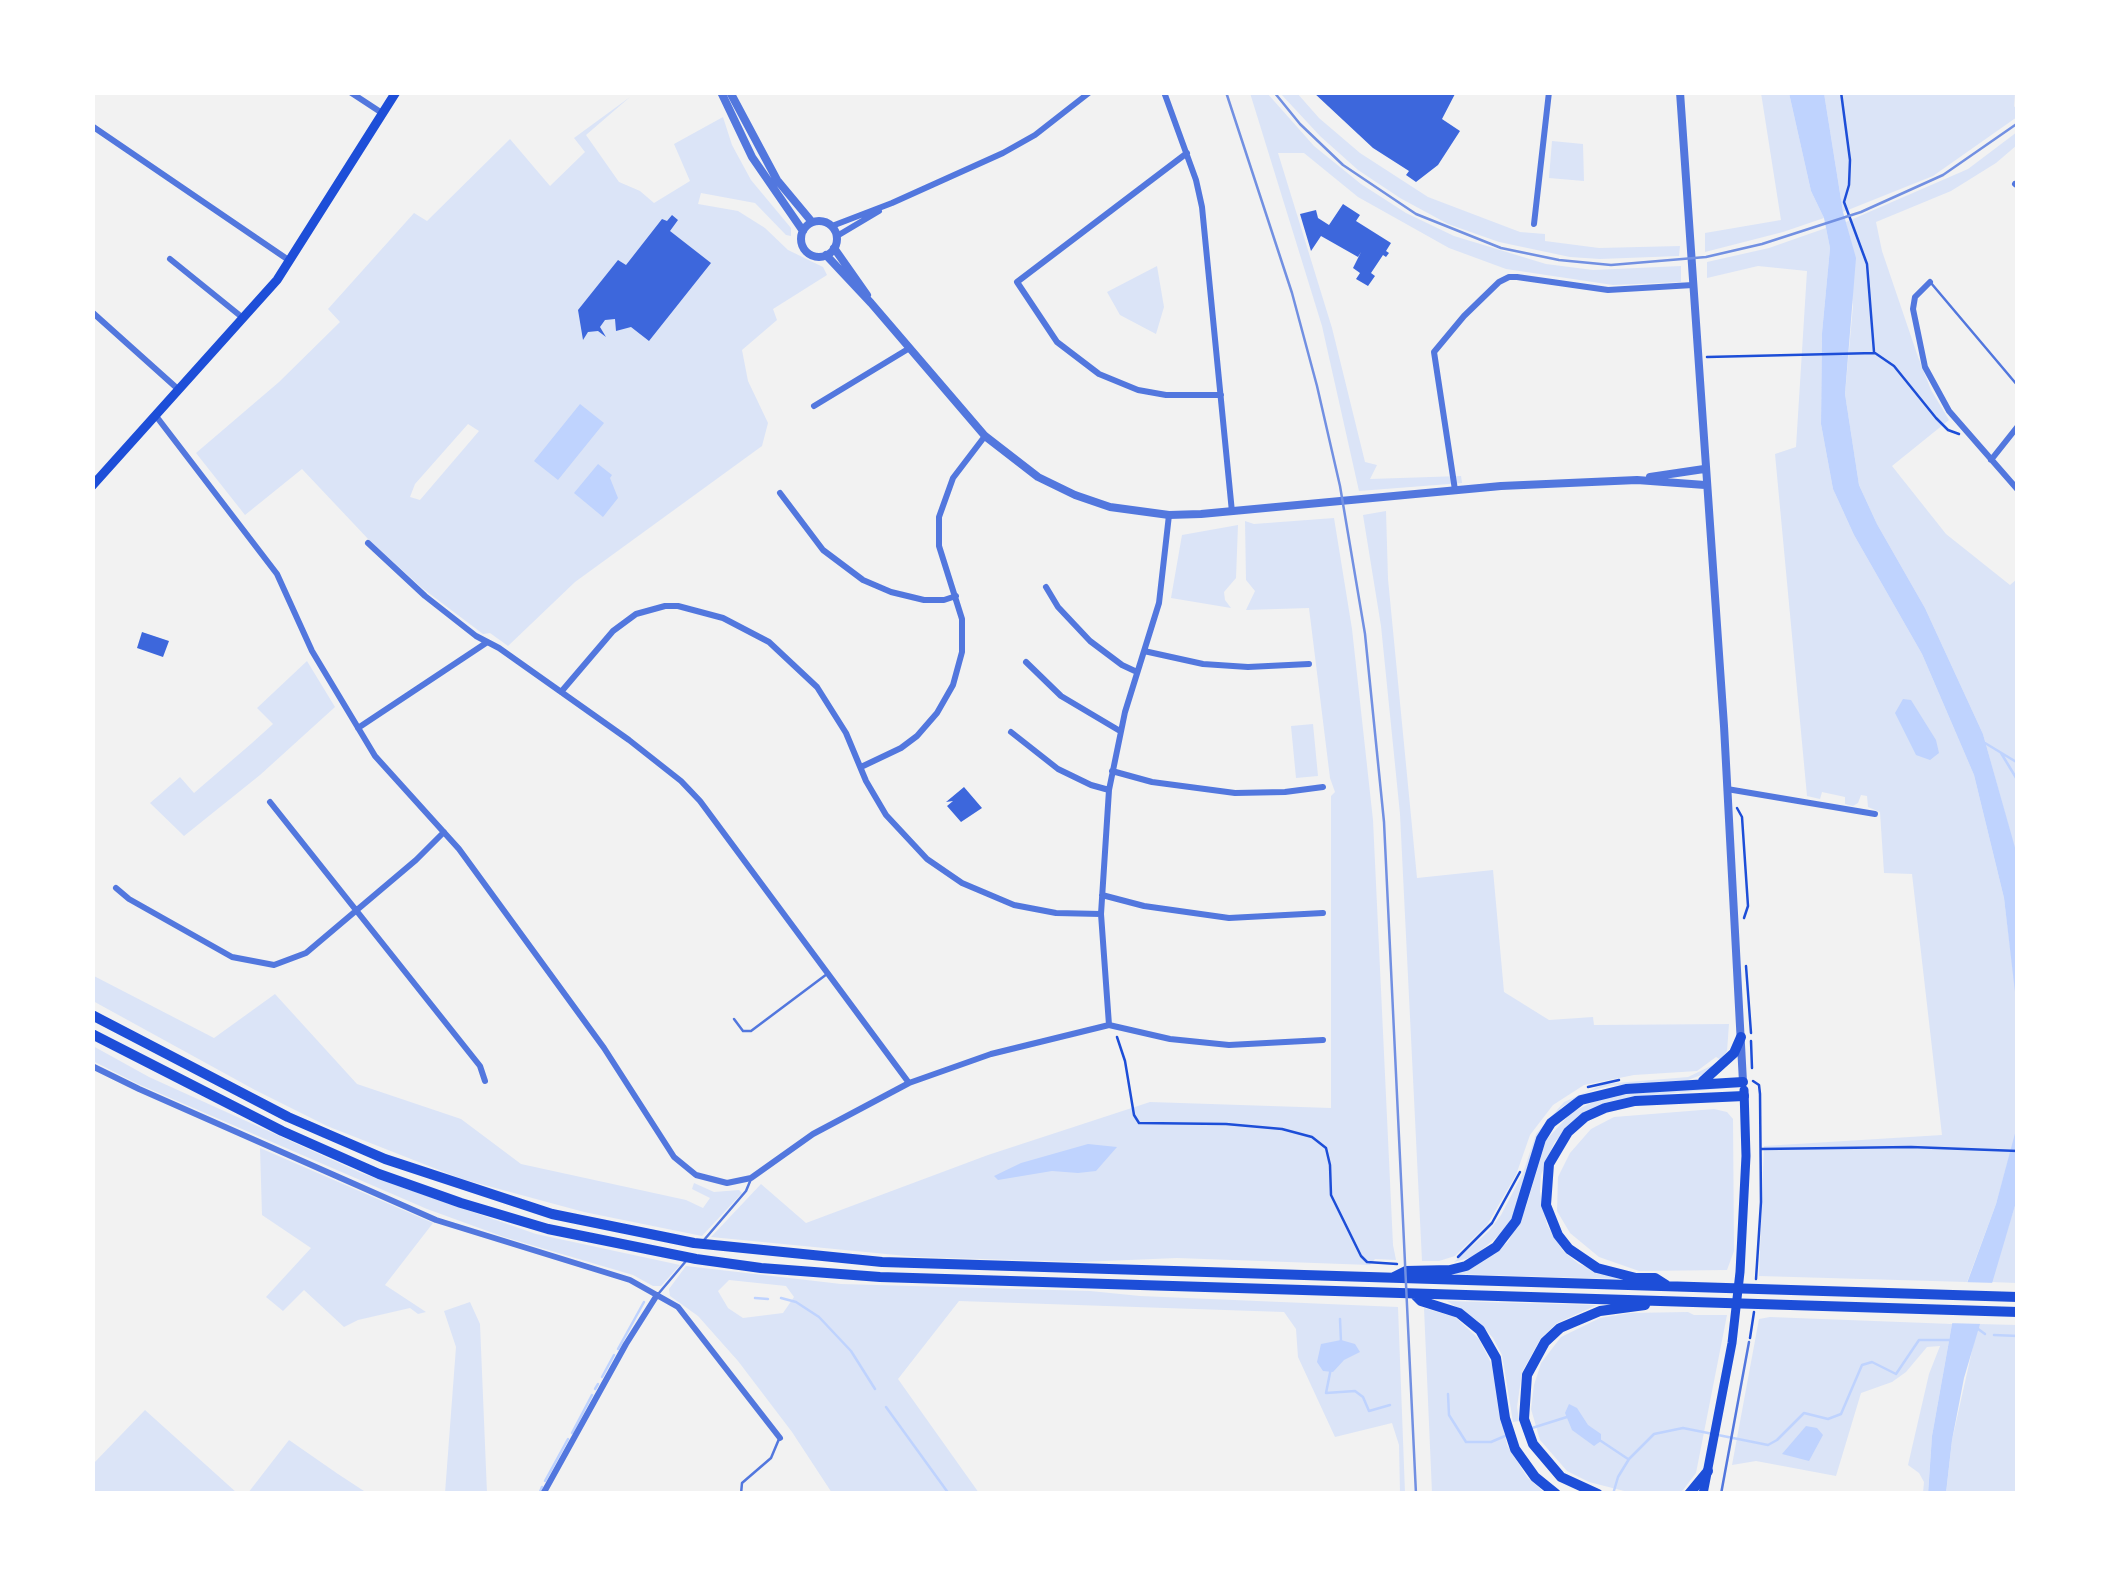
<!DOCTYPE html>
<html>
<head>
<meta charset="utf-8">
<style>
  body { margin:0 }
  #map { position:relative; width:2110px; height:1586px; overflow:hidden; background:#f2f2f2; font-family:"Space Grotesk",sans-serif }
  canvas { display:block }
  .frame { position:absolute; inset:0; border:95px solid #fff; pointer-events:none }
</style>
</head>
<body>
<div id="map">
<canvas width="2110" height="1586"></canvas>
<div class="frame"></div>
</div>
<script>
const ctx = document.querySelector('canvas').getContext('2d');
ctx.lineJoin = 'round';
function paint(path, color) {
  ctx.fillStyle = color;
  ctx.fill(path, 'evenodd');
}
function shape(rows) {
  const path = new Path2D();
  for (const r of rows) {
    if (r.length === 3) {
      path.moveTo(r[0] + r[2], r[1]);
      path.arc(r[0], r[1], r[2], 0, 2 * Math.PI);
      continue;
    }
    path.moveTo(r[0], r[1]);
    for (let i = 2; i < r.length; i += 2) path.lineTo(r[i], r[i + 1]);
  }
  return path;
}
function strokePath(path, color, width, dash) {
  ctx.strokeStyle = color;
  ctx.lineWidth = width;
  ctx.lineCap = dash ? 'butt' : 'round';
  ctx.setLineDash(dash || []);
  ctx.stroke(path);
}
const green = shape([
  [1250,93,1267,93,1314,146,1361,184,1406,213,1454,236,1546,264,1593,270,1681,266,1681,282,1613,285,1506,269,1449,248,1358,197,1304,153,1278,153,1332,328,1365,462,1377,465,1370,479,1461,476,1462,483,1359,491,1322,326],
  [1280,93,1297,93,1319,118,1360,153,1428,197,1520,232,1545,234,1545,241,1599,248,1680,246,1679,256,1600,259,1570,257,1499,242,1448,224,1400,198,1358,170,1320,136],
  [1761,93,1789,93,1811,191,1824,218,1783,232,1705,252,1705,233,1781,220],
  [1824,93,2015,93,2014,107,2017,105,2017,117,1933,176,1843,212],
  [630,97,586,135,619,182,640,191,654,203,690,181,674,144,723,117,732,145,751,180,791,228,791,236,786,235,755,203,701,193,698,204,738,211,765,228,788,250,823,267,827,275,773,309,777,320,742,350,748,381,768,423,762,446,575,582,508,646,490,633,483,634,422,588,370,541,302,469,245,515,196,453,279,382,340,322,328,309,414,213,427,221,510,139,550,186,585,152,574,138],
  [468,424,479,431,420,500,410,497,415,484],
  [2017,132,2017,145,1996,163,1951,191,1876,222,1882,251,1917,354,1931,390,1949,420,1892,466,1946,534,2010,585,2017,579,2017,857,1983,734,1925,608,1877,524,1859,485,1845,394,1853,306,1846,222,1968,169],
  [1552,141,1583,144,1584,181,1549,178],
  [1826,228,1830,248,1822,333,1821,424,1833,489,1854,535,1922,654,1974,775,2004,898,2018,1010,2018,1126,1996,1204,1967,1282,1759,1276,1764,1146,1942,1135,1912,874,1884,873,1880,812,1868,807,1867,796,1861,795,1858,803,1853,806,1845,804,1845,797,1822,792,1820,799,1807,796,1775,454,1796,447,1807,271,1758,266,1707,278,1707,262,1769,248],
  [1157,266,1164,307,1156,334,1120,315,1107,292],
  [1386,511,1388,579,1417,878,1493,870,1504,992,1549,1020,1593,1017,1594,1025,1729,1024,1727,1051,1721,1060,1716,1057,1697,1071,1634,1075,1584,1085,1553,1105,1530,1135,1516,1175,1487,1225,1455,1256,1439,1261,1422,1261,1400,814,1381,626,1363,515],
  [1334,518,1352,629,1373,820,1393,1245,1396,1260,1375,1259,1370,1265,1177,1258,1081,1262,917,1257,711,1237,761,1184,806,1223,988,1155,1150,1102,1331,1108,1331,796,1335,792,1330,778,1309,608,1246,610,1255,591,1246,580,1245,521,1254,524],
  [1238,525,1236,578,1224,592,1225,600,1231,608,1171,598,1182,535],
  [307,661,335,707,260,775,184,836,150,803,180,777,194,793,252,743,273,724,257,708],
  [1313,724,1318,776,1296,778,1291,726],
  [92,975,214,1038,275,994,357,1084,461,1119,521,1164,686,1200,703,1208,710,1198,692,1189,694,1183,714,1192,739,1190,742,1193,702,1236,584,1212,462,1179,327,1126,255,1090,93,1001],
  [93,1046,149,1077,361,1173,536,1234,680,1265,661,1286,653,1286,633,1275,504,1237,427,1209,138,1084,93,1061],
  [1713,1065,1707,1073,1688,1080,1609,1086,1587,1092,1562,1107,1540,1133,1513,1216,1504,1231,1473,1257,1454,1262,1489,1231,1501,1215,1523,1173,1536,1134,1564,1102,1604,1084,1688,1077],
  [1716,1086,1727,1088,1633,1097,1607,1102,1576,1119,1554,1143,1541,1175,1540,1192,1547,1225,1564,1252,1579,1264,1618,1279,1454,1274,1474,1267,1508,1242,1526,1207,1546,1140,1572,1112,1606,1096],
  [1714,1109,1727,1112,1733,1119,1734,1251,1727,1270,1639,1271,1599,1257,1570,1233,1557,1211,1558,1177,1570,1153,1591,1129,1614,1117],
  [260,1148,433,1223,385,1285,426,1312,418,1314,410,1308,358,1320,344,1327,304,1290,283,1311,266,1297,311,1248,262,1215],
  [2017,1199,2017,1283,1991,1282],
  [686,1266,841,1284,1090,1291,1140,1296,1398,1307,1405,1493,1400,1493,1399,1445,1392,1423,1335,1437,1298,1357,1296,1329,1284,1312,959,1301,898,1379,979,1493,832,1493,792,1432,738,1361,698,1316,670,1296,669,1289],
  [729,1280,786,1286,794,1297,783,1313,743,1318,728,1308,718,1291],
  [1447,1301,1597,1305,1557,1323,1541,1338,1522,1372,1517,1407,1519,1421,1513,1422,1502,1355,1493,1338,1479,1322],
  [470,1302,480,1324,487,1493,445,1493,456,1347,444,1311],
  [1424,1308,1455,1317,1479,1339,1494,1369,1507,1445,1527,1477,1545,1493,1432,1493],
  [1688,1312,1694,1315,1727,1315,1696,1473,1683,1490,1679,1493,1632,1493,1589,1482,1567,1471,1540,1440,1531,1409,1534,1385,1541,1363,1561,1337,1600,1318,1630,1313],
  [1770,1317,1952,1324,1932,1436,1928,1493,1923,1493,1924,1482,1919,1473,1908,1465,1929,1374,1940,1346,1927,1347,1906,1372,1892,1382,1861,1393,1836,1476,1756,1461,1732,1465,1759,1319],
  [1978,1324,2017,1325,2017,1493,1946,1494,1952,1440],
  [145,1410,237,1493,93,1493,93,1464],
  [289,1440,338,1474,367,1493,248,1493]
]);
const water = shape([
  [1789,93,1824,93,1843,212,1856,258,1845,394,1859,485,1877,524,1925,608,1983,734,2016,851,2017,1009,2004,898,1974,775,1922,654,1854,535,1833,489,1821,424,1822,333,1830,248,1824,218,1811,191],
  [580,404,604,423,558,480,534,461],
  [598,464,612,475,610,478,618,498,603,517,574,493],
  [1903,699,1911,700,1936,740,1939,753,1930,760,1916,755,1895,713],
  [2017,1126,2017,1199,1964,1378,1952,1440,1946,1493,1928,1494,1932,1436,1952,1324,1996,1204],
  [1088,1144,1117,1147,1096,1171,1078,1173,1052,1171,998,1180,994,1176,1021,1163],
  [1341,1340,1355,1344,1360,1352,1344,1360,1333,1372,1323,1371,1317,1362,1321,1344],
  [1569,1404,1577,1408,1588,1425,1601,1434,1601,1441,1594,1446,1572,1430,1565,1413],
  [1806,1426,1817,1428,1823,1435,1809,1461,1782,1454]
]);
const pier = shape([
  [1962,1282,1996,1283,1983,1324,1947,1323]
]);
const stream = shape([
  [1985,743,2018,763],
  [2001,753,2018,781],
  [755,1298,768,1299],
  [781,1298,796,1302,819,1317,851,1351,875,1389],
  [1340,1319,1341,1342],
  [1974,1326,1985,1334],
  [1994,1335,2018,1336],
  [618,1349,644,1302],
  [1331,1368,1326,1393,1355,1391,1363,1397,1369,1411,1390,1405],
  [602,1377,614,1355],
  [595,1389,598,1384],
  [1448,1394,1449,1415,1466,1442,1491,1442,1505,1436],
  [886,1407,949,1494],
  [1532,1428,1567,1417],
  [572,1433,592,1395],
  [1601,1441,1628,1459],
  [545,1481,568,1439],
  [539,1494,542,1487],
  [1613,1494,1618,1477,1629,1459,1654,1434,1683,1428,1768,1445,1777,1440,1804,1413,1828,1419,1841,1414,1862,1365,1872,1362,1896,1374,1919,1340,1952,1340]
]);
const building = shape([
  [1313,92,1456,92,1442,119,1460,131,1438,165,1416,182,1406,175,1409,171,1373,148],
  [1343,204,1360,215,1356,221,1391,243,1386,251,1389,253,1386,257,1383,255,1371,273,1375,276,1368,286,1356,279,1360,273,1353,268,1361,252,1358,257,1321,236,1311,251,1300,214,1316,210,1318,218,1329,225],
  [672,215,678,220,670,231,711,263,649,341,631,327,616,331,615,319,605,320,600,327,606,337,598,331,588,332,583,340,578,310,618,260,626,265,662,219,667,221],
  [142,632,169,641,163,657,137,648],
  [964,787,982,808,961,822,947,806,953,801,946,802]
]);
const path = shape([
  [1841,92,1850,160,1849,185,1844,202,1867,264,1874,352],
  [1707,357,1875,353,1894,366,1936,418,1948,430,1959,434],
  [1737,808,1742,817,1748,906,1744,918],
  [1746,966,1751,1033],
  [1117,1037,1125,1061,1134,1115,1139,1123,1226,1124,1282,1129,1312,1137,1326,1148,1330,1165,1331,1195,1361,1256,1367,1262,1397,1264],
  [1751,1041,1752,1068],
  [1753,1081,1759,1085,1760,1094,1761,1202,1756,1279],
  [1588,1087,1619,1080],
  [1761,1149,1911,1147,2018,1151],
  [1458,1257,1492,1223,1520,1172],
  [1750,1338,1754,1312]
]);
const service = shape([
  [1931,283,2018,386],
  [734,1019,743,1031,751,1031,827,974],
  [704,1240,746,1191,751,1179],
  [659,1293,686,1261],
  [741,1494,742,1483,771,1458,779,1439],
  [1721,1494,1749,1342]
]);
const minor = shape([
  [350,92,382,113],
  [1164,92,1196,180,1202,207,1232,512],
  [92,126,290,261],
  [1187,153,1017,282,1057,342,1099,374,1138,390,1166,395,1221,395],
  [2015,184,2018,186],
  [1534,224,1549,92],
  [832,226,892,203,1003,153,1035,135,1090,92],
  [837,236,879,211],
  [170,259,243,318],
  [1930,282,1915,297,1913,309,1925,367,1949,411,2018,490],
  [92,312,179,390],
  [814,406,908,349],
  [156,416,277,574,312,651,375,756,459,849,604,1048,674,1157,696,1175,727,1183,751,1178,813,1134,909,1083,991,1054,1109,1025,1170,1039,1229,1045,1323,1040],
  [1991,460,2018,426],
  [1455,490,1434,352,1464,316,1499,282,1509,277,1517,277,1608,290,1693,285],
  [780,493,823,550,863,580,891,592,924,600,944,600,956,596],
  [368,543,425,596,476,636,499,648,629,740,681,781,700,801,909,1083],
  [1046,587,1058,607,1090,641,1122,665,1137,672],
  [1144,651,1203,664,1248,667,1309,664],
  [1026,662,1061,696,1120,731],
  [561,692,613,631,636,614,665,606,678,606,723,618,769,642,817,687,846,733,866,781,886,815,927,859,962,883,1014,905,1056,913,1101,914],
  [358,728,486,643],
  [1011,732,1058,769,1091,785,1109,790],
  [861,767,901,748,917,736,937,713,953,685,962,652,962,619,939,546,939,517,953,478,985,436],
  [1112,771,1152,782,1235,793,1285,792,1323,787],
  [1727,789,1875,814],
  [270,802,480,1066,485,1081],
  [116,888,129,899,232,957,274,965,306,953,416,860,444,832],
  [1102,895,1144,906,1229,918,1323,913],
  [1109,1025,1101,914,1109,790,1125,712,1159,603,1169,515],
  [92,1066,139,1089,436,1220,630,1280,678,1307,780,1438],
  [543,1494,626,1344,657,1295]
]);
const tertiary = shape([
  [721,92,752,157,803,231],
  [730,92,777,180,812,222],
  [1680,92,1724,726,1743,1082],
  [819,239,18],
  [834,248,867,295],
  [826,255,871,303,985,436,1038,477,1075,495,1110,507,1169,515,1201,514,1501,486,1637,480,1705,485],
  [1650,477,1704,469]
]);
const secondary = shape([
  [92,486,277,280,396,92]
]);
const primary = shape([
  [1703,1494,1732,1343,1740,1272,1746,1156,1744,1090]
]);
const trunk = shape([
  [92,1015,288,1117,385,1159,552,1214,694,1243,882,1262,2018,1297],
  [92,1034,282,1131,379,1174,461,1203,548,1229,696,1259,761,1268,880,1277,2018,1312],
  [1703,1081,1734,1053,1741,1037],
  [1394,1277,1406,1271,1450,1270,1466,1266,1496,1247,1516,1221,1541,1139,1551,1123,1581,1100,1626,1089,1743,1082],
  [1666,1285,1655,1278,1636,1278,1597,1268,1569,1249,1558,1235,1546,1205,1549,1164,1568,1132,1585,1117,1605,1108,1635,1101,1744,1096],
  [1415,1295,1421,1301,1459,1313,1480,1330,1496,1358,1505,1418,1515,1449,1535,1477,1556,1494],
  [1598,1494,1561,1477,1533,1444,1524,1419,1527,1375,1545,1342,1560,1328,1600,1311,1645,1305],
  [1689,1494,1708,1471]
]);
const rail = shape([
  [1226,92,1292,293,1317,386,1340,486,1365,634,1384,822,1416,1494],
  [1274,92,1300,124,1343,165,1416,214,1501,248,1559,260,1611,265,1706,257,1762,244,1861,212,1943,175,2018,123]
]);
paint(green, '#dbe4f7');
paint(water, '#bfd3fe');
paint(pier, '#f2f2f2');
strokePath(stream, '#bfd3fe', 2.5);
paint(building, '#3d67dc');
strokePath(path, '#1d4ed8', 2.5);
strokePath(service, '#5277de', 2.5);
strokePath(minor, '#5277de', 6);
strokePath(tertiary, '#5277de', 8);
strokePath(secondary, '#1d4ed8', 9);
strokePath(primary, '#1d4ed8', 9);
strokePath(trunk, '#1d4ed8', 10);
strokePath(rail, '#7290e2', 2.5);
</script>
</body>
</html>
